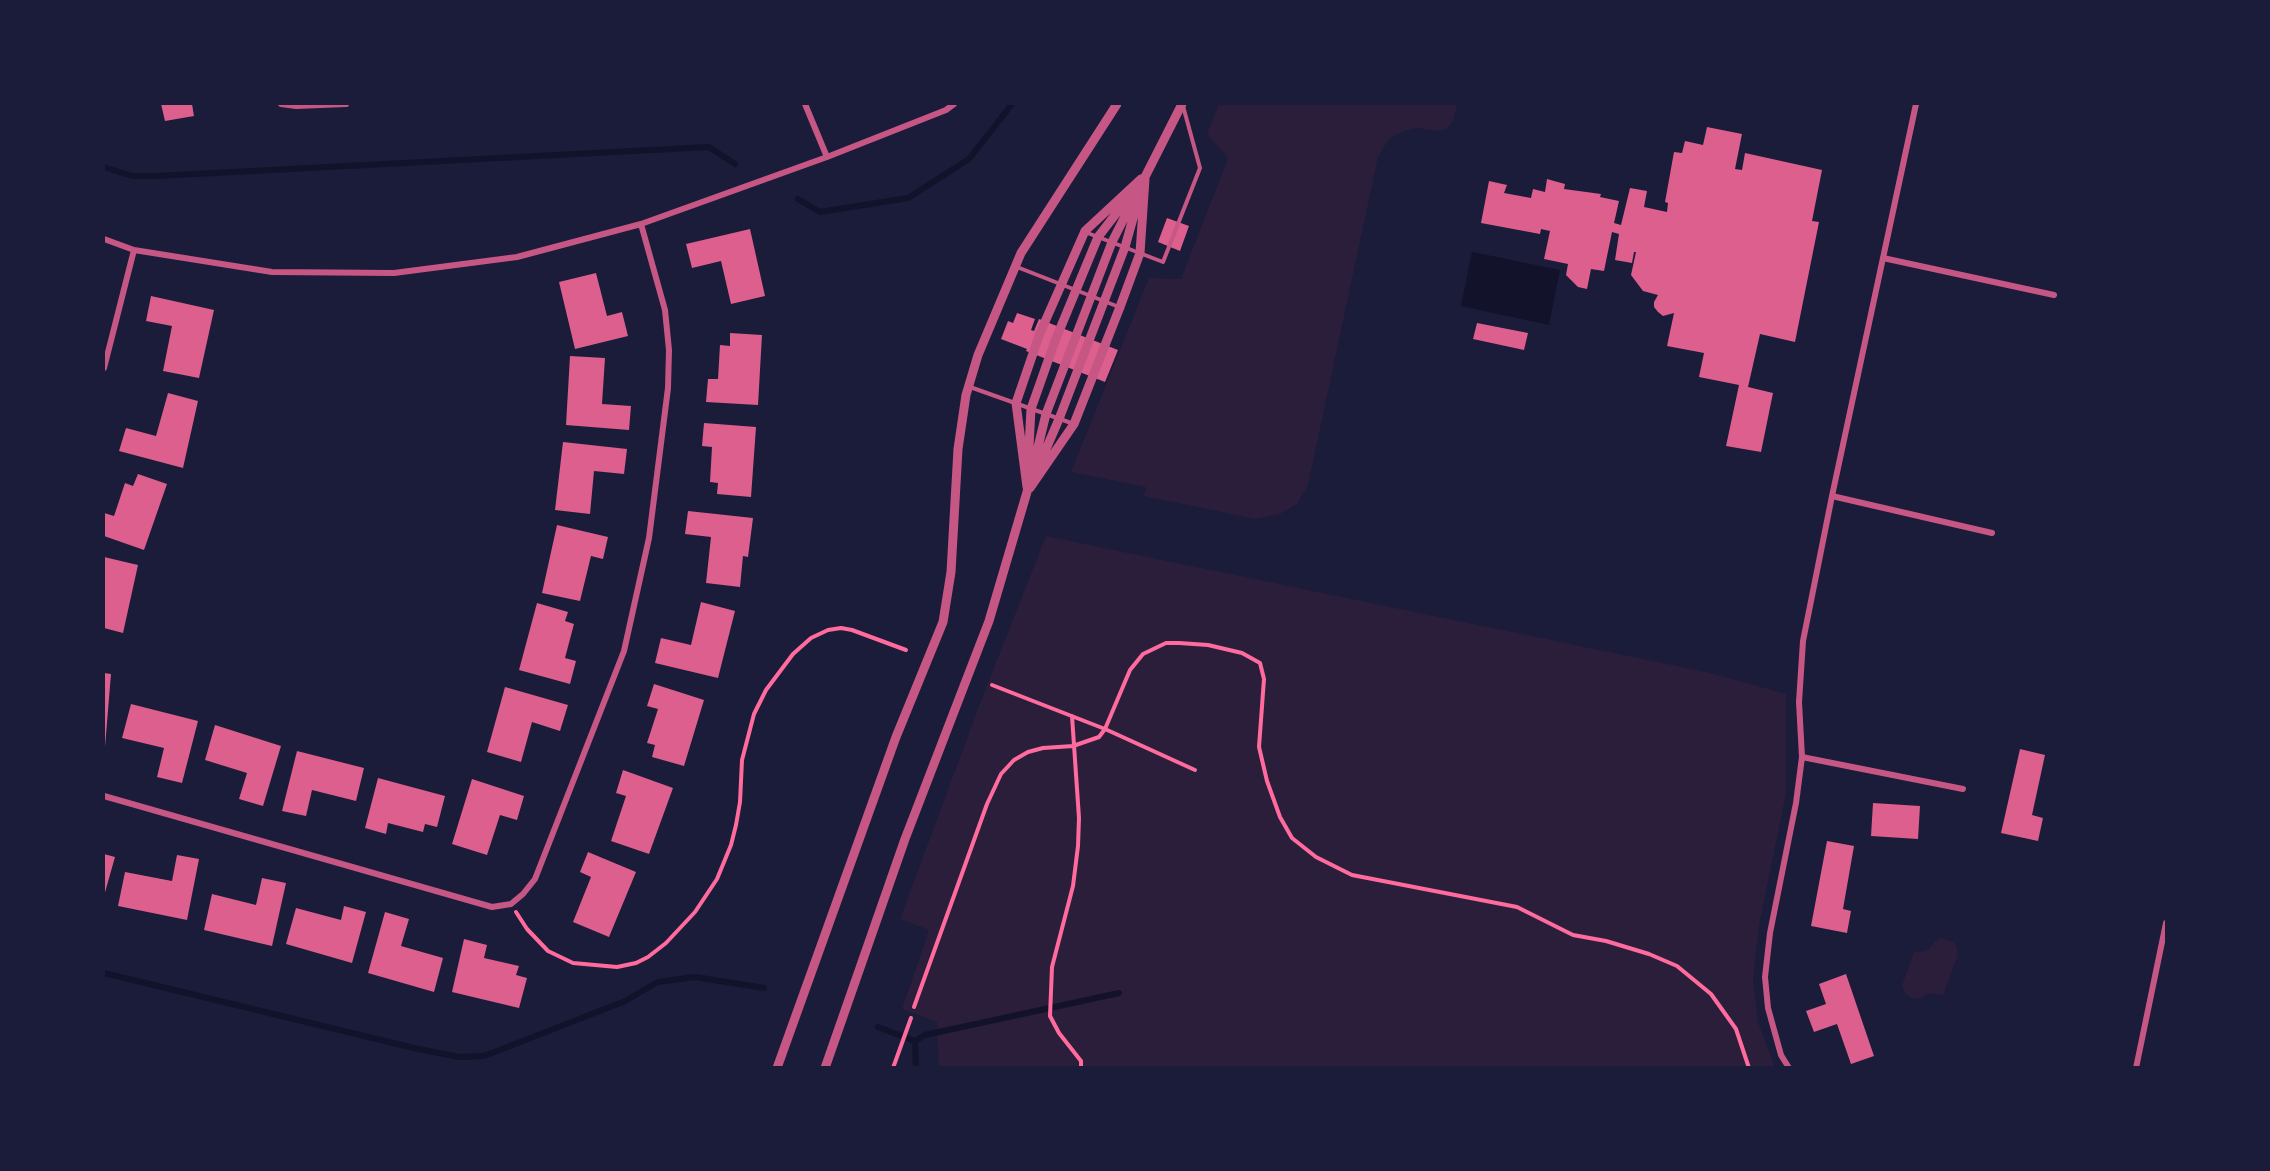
<!DOCTYPE html>
<html>
<head>
<meta charset="utf-8">
<style>
  body { margin:0 }
  #map { position:relative; width:2270px; height:1171px; overflow:hidden; background:#1b1b3a; font-family:Arial,sans-serif }
  canvas { display:block }
  .frame { position:absolute; inset:0; border:105px solid #1b1b3a; pointer-events:none }
</style>
</head>
<body>
<div id="map">
<canvas width="2270" height="1171"></canvas>
<div class="frame"></div>
</div>
<script>
const ctx = document.querySelector('canvas').getContext('2d');
ctx.lineJoin = 'round';
function paint(path, color) {
  ctx.fillStyle = color;
  ctx.fill(path, 'evenodd');
}
function shape(rows) {
  const path = new Path2D();
  for (const r of rows) {
    path.moveTo(r[0], r[1]);
    for (let i = 2; i < r.length; i += 2) path.lineTo(r[i], r[i + 1]);
  }
  return path;
}
function strokePath(path, color, width, dash) {
  ctx.strokeStyle = color;
  ctx.lineWidth = width;
  ctx.lineCap = dash ? 'butt' : 'round';
  ctx.setLineDash(dash || []);
  ctx.stroke(path);
}
const green = shape([
  [1219,104,1457,104,1453,121,1447,129,1437,131,1418,128,1403,131,1389,139,1378,157,1308,485,1297,504,1280,514,1255,519,1144,496,1146,487,1071,472,1149,278,1181,279,1228,158,1207,134],
  [1046,536,1711,673,1786,694,1786,794,1759,925,1753,979,1758,1022,1775,1067,939,1067,937,1022,902,1009,929,930,900,919,982,698],
  [1941,938,1953,942,1956,945,1958,955,1943,995,1928,993,1923,997,1915,999,1909,996,1904,992,1902,985,1914,952,1926,951,1936,941]
]);
const water = shape([
  [1472,252,1560,270,1549,325,1461,306]
]);
const stream = shape([
  [104,167,132,176,157,176,709,147,735,164],
  [798,199,820,212,908,198,969,159,1012,104],
  [104,973,418,1049,460,1057,484,1056,623,1002,658,982,695,977,764,988],
  [878,1027,915,1041,916,1068],
  [915,1041,925,1035,1119,993]
]);
const building = shape([
  [161,104,192,104,194,116,165,121],
  [1707,127,1742,134,1735,169,1742,170,1745,153,1822,170,1812,221,1819,222,1795,342,1760,334,1748,387,1773,393,1761,452,1726,446,1739,385,1699,377,1704,353,1667,346,1674,313,1663,316,1658,312,1654,307,1654,302,1658,295,1643,291,1631,275,1636,252,1634,252,1632,263,1615,260,1619,234,1612,232,1604,271,1591,269,1587,289,1578,287,1566,275,1568,264,1544,259,1550,231,1541,229,1540,234,1481,223,1489,181,1507,185,1504,193,1531,198,1533,189,1545,192,1547,179,1565,184,1564,189,1601,194,1600,197,1619,201,1614,223,1621,225,1630,188,1647,191,1644,207,1667,212,1668,203,1665,202,1674,152,1682,153,1685,141,1703,145],
  [1167,218,1189,226,1180,251,1158,242],
  [750,229,765,296,731,304,721,261,692,268,686,244],
  [596,273,607,316,622,312,628,336,575,349,559,282],
  [151,296,214,310,199,378,163,371,172,326,146,321],
  [1017,313,1035,319,1031,330,1034,331,1039,319,1118,350,1105,382,1026,351,1027,349,1001,339,1008,321,1013,323],
  [1477,323,1528,333,1524,350,1473,339],
  [730,333,762,335,758,405,706,402,708,379,718,379,720,345,730,346],
  [570,356,605,358,602,404,631,406,629,430,566,425],
  [168,393,198,401,183,468,119,451,126,428,156,436],
  [704,423,756,427,751,497,717,494,718,483,710,482,712,447,702,446],
  [563,442,627,449,624,474,594,471,590,514,555,510],
  [138,474,167,484,144,550,104,536,104,513,114,516,125,483,133,486],
  [688,511,753,518,748,557,743,556,740,587,706,583,711,537,685,534],
  [557,525,608,537,603,559,591,556,580,601,542,593],
  [104,557,138,565,123,633,104,628],
  [701,602,735,611,718,678,655,663,661,638,691,645],
  [537,603,568,612,565,621,574,624,565,658,576,661,570,684,519,670],
  [104,673,111,674,105,747,104,747],
  [654,684,704,700,684,766,652,757,655,745,647,743,658,709,647,706],
  [505,687,568,705,560,731,532,722,521,762,487,752],
  [131,704,198,721,182,783,157,777,164,748,122,738],
  [215,725,281,746,263,806,239,799,247,773,205,760],
  [2020,749,2045,755,2032,815,2043,818,2038,841,2001,833],
  [297,751,364,768,356,801,312,790,306,816,282,811],
  [623,770,673,788,649,854,611,841,626,796,616,793],
  [378,778,445,796,437,827,425,824,423,832,388,823,386,834,365,828],
  [472,779,524,796,517,820,500,815,487,855,452,844],
  [1873,803,1920,806,1918,839,1871,836],
  [1827,841,1854,846,1843,909,1851,911,1847,933,1811,926],
  [588,852,636,872,609,937,573,922,591,877,580,872],
  [104,854,115,857,104,896],
  [177,855,199,859,187,920,118,906,125,872,172,881],
  [262,878,286,883,272,946,204,930,212,894,256,905],
  [344,906,366,912,352,963,286,944,296,908,341,920],
  [385,912,409,919,401,946,443,958,434,992,368,973],
  [464,939,487,945,484,958,519,966,516,975,527,978,519,1008,452,992],
  [1846,974,1874,1056,1851,1064,1837,1024,1814,1032,1806,1011,1826,1004,1819,984]
]);
const path = shape([
  [992,685,1105,729,1195,770],
  [1072,716,1079,818,1078,846,1073,886,1052,967,1050,1016,1059,1033,1081,1061,1081,1068],
  [516,912,527,929,548,951,573,963,617,967,636,963,648,957,666,943,695,912,717,879,731,845,736,825,740,802,742,760,754,714,766,690,793,654,811,638,828,630,841,628,852,630,906,650],
  [914,1007,987,804,1001,774,1014,760,1028,752,1043,748,1073,746,1099,737,1105,729,1130,670,1143,654,1166,643,1179,643,1208,645,1242,653,1260,663,1264,679,1259,747,1267,781,1280,817,1292,838,1316,857,1352,875,1517,907,1573,935,1606,941,1649,954,1677,966,1711,994,1736,1029,1749,1068],
  [893,1068,911,1018]
]);
const service = shape([
  [1085,232,1163,262,1200,168,1183,106],
  [1017,267,1119,307],
  [970,387,1074,424]
]);
const minor = shape([
  [281,104,296,106,346,104],
  [805,104,827,157],
  [104,239,134,250,272,272,394,273,517,257,641,224,827,157,946,110,954,104],
  [1883,258,2054,295],
  [104,368,134,250],
  [1832,496,1992,533],
  [1802,757,1963,789],
  [104,796,492,907,511,904,523,894,535,879,624,651,649,538,668,388,669,350,665,310,641,224],
  [1789,1068,1781,1055,1768,1008,1765,977,1770,933,1796,803,1802,757,1799,702,1803,641,1832,496,1916,104],
  [2136,1068,2166,923]
]);
const tertiary = shape([
  [1028,466,1031,409,1055,341,1098,237,1129,197],
  [1037,470,1059,419,1125,247,1139,197],
  [1027,487,1016,403,1040,333,1085,231,1141,179],
  [1030,488,1074,424,1120,307,1140,253,1145,179],
  [777,1068,896,737,943,622,951,572,958,449,966,395,978,355,1021,253,1117,104],
  [825,1068,905,839,989,621,1027,492,1046,414,1112,242,1182,104]
]);
paint(green, '#2a1e3b');
paint(water, '#12122b');
strokePath(stream, '#12122b', 6);
paint(building, '#dd5f8e');
strokePath(path, '#ff6b9d', 4);
strokePath(service, '#c65784', 4);
strokePath(minor, '#c65784', 6);
strokePath(tertiary, '#c65784', 9);
</script>
</body>
</html>
